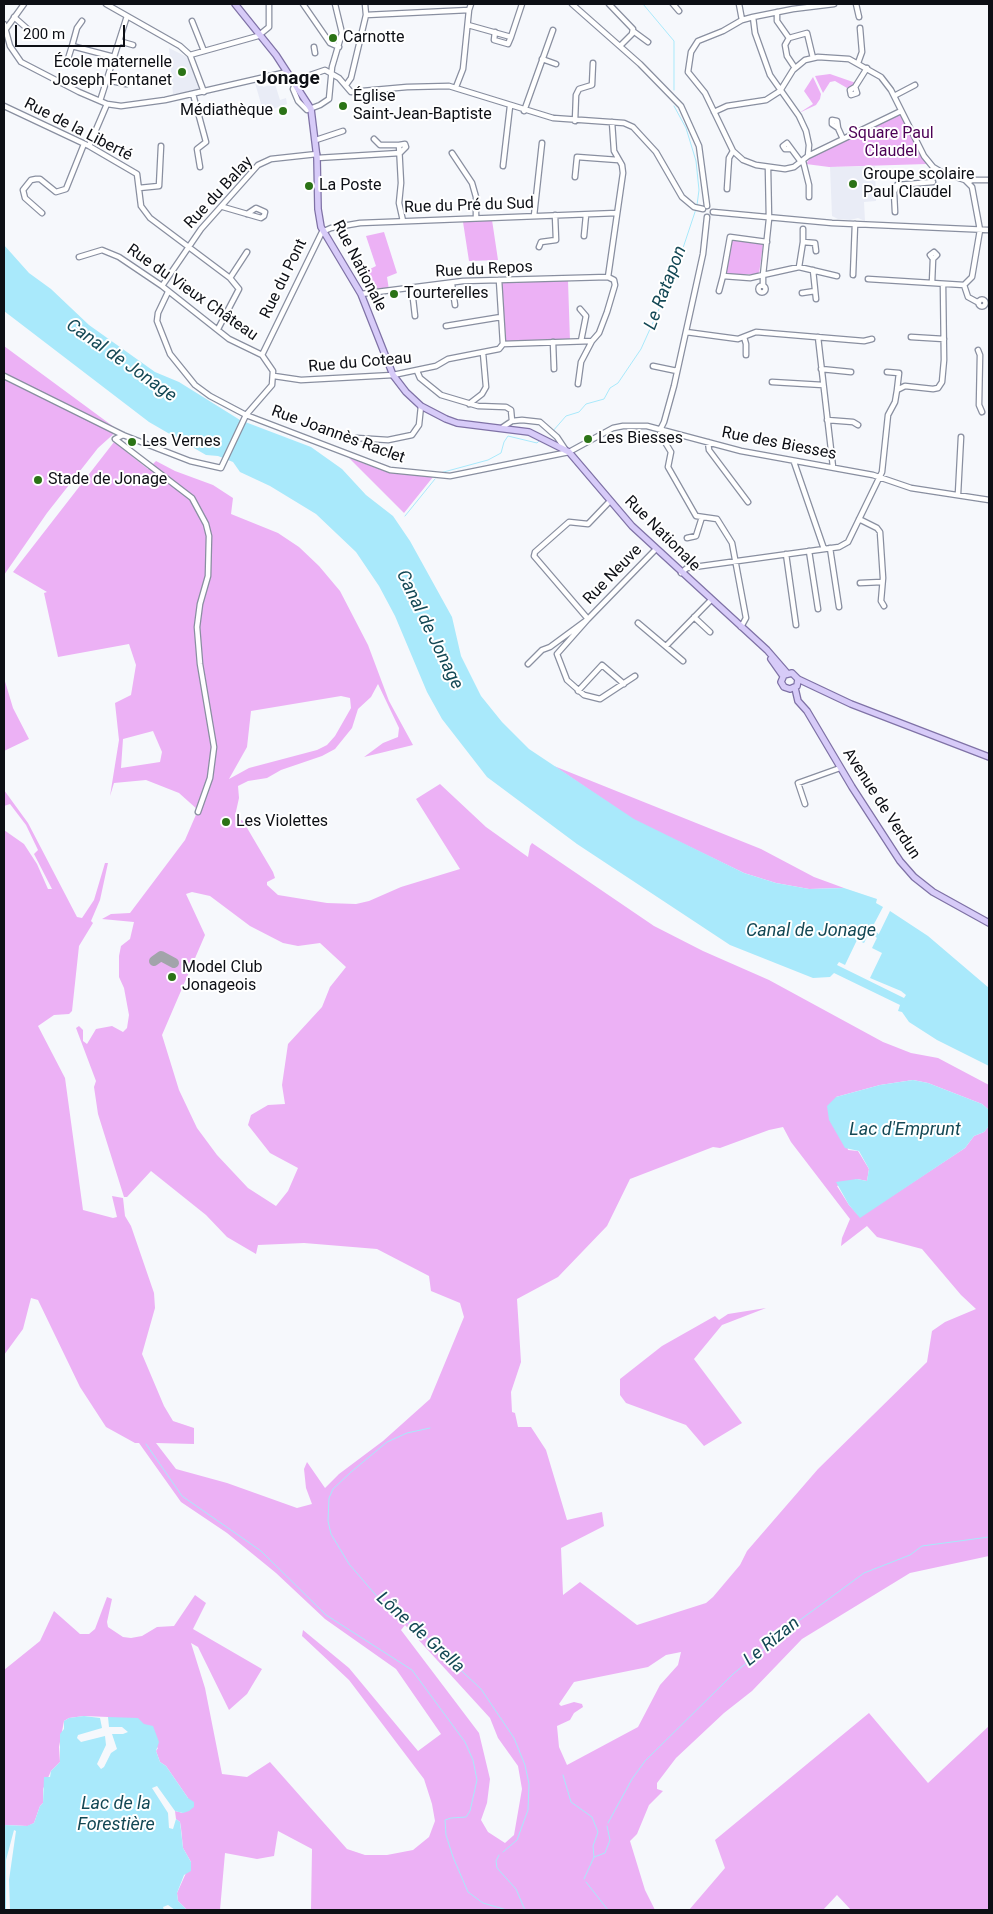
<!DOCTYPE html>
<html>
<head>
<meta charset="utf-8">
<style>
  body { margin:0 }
  #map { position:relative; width:993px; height:1914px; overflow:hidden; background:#f6f8fc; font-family:Roboto,sans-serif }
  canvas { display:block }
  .frame { position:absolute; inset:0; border:5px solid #0d0f15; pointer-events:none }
  .scale { position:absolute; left:15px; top:25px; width:110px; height:22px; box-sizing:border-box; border:2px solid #0d0f15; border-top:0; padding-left:6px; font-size:15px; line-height:18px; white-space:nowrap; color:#0d0f15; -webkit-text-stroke:4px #fff; paint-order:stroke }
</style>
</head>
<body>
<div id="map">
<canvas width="993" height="1914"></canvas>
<div class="frame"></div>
<div class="scale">200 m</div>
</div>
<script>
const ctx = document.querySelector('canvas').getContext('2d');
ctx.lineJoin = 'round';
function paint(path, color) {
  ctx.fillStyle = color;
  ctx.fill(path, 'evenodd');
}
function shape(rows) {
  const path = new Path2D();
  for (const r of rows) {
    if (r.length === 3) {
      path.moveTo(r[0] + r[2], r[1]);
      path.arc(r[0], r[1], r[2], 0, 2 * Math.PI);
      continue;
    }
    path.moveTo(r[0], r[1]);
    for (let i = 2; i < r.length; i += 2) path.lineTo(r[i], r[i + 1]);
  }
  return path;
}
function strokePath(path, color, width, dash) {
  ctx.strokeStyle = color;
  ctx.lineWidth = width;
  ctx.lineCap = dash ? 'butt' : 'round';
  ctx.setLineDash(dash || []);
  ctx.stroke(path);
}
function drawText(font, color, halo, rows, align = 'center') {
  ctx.font = font + ' Roboto,sans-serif';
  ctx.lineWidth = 4;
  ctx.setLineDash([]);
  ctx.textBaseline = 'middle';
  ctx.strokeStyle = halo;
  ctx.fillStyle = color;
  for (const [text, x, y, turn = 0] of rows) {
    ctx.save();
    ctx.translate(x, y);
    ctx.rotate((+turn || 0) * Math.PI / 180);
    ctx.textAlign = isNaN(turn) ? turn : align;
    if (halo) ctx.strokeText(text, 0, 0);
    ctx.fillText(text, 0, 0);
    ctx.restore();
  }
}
const built = shape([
  [169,48,187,57,199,87,197,91,173,94],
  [262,81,263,87,275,84,280,100,286,98,287,104,259,114,257,109,262,107,255,83],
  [875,166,876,201,864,202,865,221,858,218,850,220,838,219,832,216,830,167]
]);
const green = shape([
  [830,74,856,83,854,86,847,88,835,81,830,82,823,93,815,76],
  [813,77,821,94,820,99,816,105,799,113,813,104,804,91],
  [898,115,903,117,927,164,829,167,806,164,810,158],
  [492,220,498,260,469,261,463,222],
  [384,232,397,273,387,277,389,290,377,291,366,271,376,266,366,236],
  [736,239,763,244,759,274,728,275,725,271,731,240],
  [503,281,568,281,570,341,505,343,500,284],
  [4,346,118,430,98,448,47,513,4,575],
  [114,442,148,469,156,461,175,471,213,485,233,498,231,514,278,533,299,547,319,566,340,591,368,645,389,701,413,745,364,757,383,743,398,737,399,728,378,684,371,697,358,709,352,728,335,749,322,756,281,770,267,778,248,781,238,786,239,798,235,816,243,821,273,872,275,878,267,882,267,885,278,895,327,903,356,904,369,901,401,887,460,869,416,799,440,784,486,827,528,857,530,846,532,843,654,926,703,951,769,980,883,1042,911,1053,938,1058,989,1085,989,1110,982,1104,928,1083,913,1080,880,1085,836,1097,848,1150,858,1151,869,1169,867,1181,857,1179,837,1186,849,1205,860,1217,965,1148,974,1136,984,1132,989,1126,989,1556,910,1573,802,1639,752,1691,724,1713,676,1758,657,1783,657,1789,663,1791,649,1805,637,1834,630,1841,645,1890,655,1910,311,1910,312,1849,278,1831,274,1856,257,1859,225,1853,220,1910,187,1910,178,1901,177,1893,191,1862,183,1848,181,1828,180,1822,176,1819,175,1811,183,1813,188,1798,166,1766,160,1762,156,1751,158,1748,108,1717,84,1716,69,1718,64,1721,59,1747,60,1762,51,1771,43,1789,43,1803,40,1806,34,1823,28,1826,4,1825,4,1670,40,1641,54,1611,80,1634,89,1634,95,1629,107,1597,112,1599,107,1622,108,1627,123,1637,131,1638,142,1636,157,1627,174,1626,195,1595,206,1603,193,1629,262,1669,247,1694,229,1710,198,1647,191,1643,205,1688,222,1774,247,1777,270,1762,347,1849,365,1855,387,1855,413,1850,429,1837,435,1821,432,1804,424,1779,349,1680,302,1636,303,1630,349,1668,418,1751,441,1734,396,1669,325,1619,276,1573,227,1533,181,1502,139,1443,135,1443,106,1427,80,1387,38,1300,31,1298,23,1329,4,1355,4,830,24,844,37,864,48,889,52,889,34,854,38,850,26,825,10,804,4,806,4,790,28,823,77,917,82,918,94,900,105,863,108,863,100,900,91,921,93,923,79,946,72,1011,69,1014,54,1015,38,1026,65,1078,83,1210,113,1218,117,1217,112,1196,123,1198,125,1216,131,1226,154,1293,155,1308,142,1354,164,1406,173,1421,194,1428,194,1444,156,1443,176,1469,227,1483,297,1508,312,1504,306,1488,304,1469,307,1462,325,1488,339,1474,383,1441,430,1399,464,1317,460,1303,431,1291,429,1276,377,1249,304,1243,258,1245,256,1254,227,1237,206,1215,151,1171,127,1197,124,1197,98,1114,94,1087,96,1081,76,1028,79,1026,83,1030,83,1041,87,1044,96,1029,112,1026,123,1032,127,1028,129,1015,124,988,119,977,119,956,121,946,130,939,134,922,102,919,111,914,130,913,185,840,198,810,179,793,146,780,114,783,110,796,119,740,115,703,131,695,136,665,129,644,58,657,44,593,47,592,13,572],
  [341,696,350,698,351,708,335,736,327,745,317,750,249,768,229,779,247,747,251,711],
  [153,731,162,752,160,762,121,768,123,739],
  [192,892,210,896,250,926,283,943,298,946,320,943,346,967,330,987,322,1007,288,1044,282,1085,285,1104,268,1105,251,1115,248,1125,270,1153,298,1168,288,1191,276,1206,248,1188,217,1155,197,1128,179,1090,162,1035,205,935,186,894],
  [783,1127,791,1142,850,1219,842,1238,841,1246,867,1226,877,1237,922,1249,961,1295,976,1309,945,1322,932,1331,927,1362,818,1469,747,1551,740,1565,713,1597,706,1603,637,1625,580,1582,563,1595,561,1548,604,1526,602,1512,567,1520,546,1450,531,1427,518,1427,515,1413,512,1412,511,1392,521,1362,517,1299,558,1277,607,1226,630,1179,713,1147,720,1148,769,1130],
  [405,1625,490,1718,498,1738,518,1766,522,1789,514,1835,505,1843,488,1832,481,1820,487,1803,490,1779,479,1733,401,1630],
  [681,1652,678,1665,660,1685,638,1727,567,1765,559,1747,557,1726,570,1720,574,1713,583,1707,582,1704,574,1702,561,1706,559,1704,574,1682,648,1667,666,1655],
  [349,458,387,472,433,477,404,513],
  [4,678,13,708,29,739,4,751],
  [554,766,761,849,814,877,844,888,809,889,776,883,744,873,634,820],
  [766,1308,722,1325,694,1359,742,1423,704,1446,686,1425,626,1403,620,1395,620,1379,662,1346,715,1316,719,1320,728,1314],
  [869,1713,928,1783,989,1726,989,1910,851,1910,837,1895,823,1910,689,1910,725,1868,715,1840]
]);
const water = shape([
  [4,245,29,273,51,289,89,325,155,372,179,382,240,420,311,447,342,469,366,495,393,516,410,541,452,617,461,656,481,696,502,722,529,749,634,819,744,873,776,883,809,889,844,888,877,899,876,903,883,907,864,943,857,940,845,965,839,962,837,965,904,998,906,995,901,991,870,978,882,953,872,948,890,911,928,936,989,988,989,1066,937,1040,909,1022,902,1012,898,1011,900,1005,834,973,830,977,813,978,730,945,577,844,487,777,442,719,427,692,395,616,379,586,356,552,316,514,270,486,240,472,233,462,218,456,206,455,149,422,4,311],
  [913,1080,928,1083,982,1104,989,1110,989,1126,984,1132,974,1136,965,1148,860,1218,849,1205,836,1182,857,1179,867,1181,869,1169,859,1151,845,1148,829,1120,827,1106,836,1097,880,1085],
  [84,1716,100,1718,102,1728,78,1735,77,1738,81,1742,105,1736,106,1745,97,1764,101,1769,104,1767,111,1753,117,1749,112,1734,123,1734,128,1732,122,1727,109,1727,108,1717,138,1718,144,1724,153,1726,159,1742,156,1751,160,1762,166,1766,188,1798,194,1802,194,1807,189,1811,183,1813,175,1811,157,1786,152,1788,168,1813,169,1828,173,1829,176,1819,180,1822,183,1848,191,1862,191,1871,184,1875,177,1893,178,1901,187,1910,175,1910,168,1905,163,1907,164,1910,10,1910,9,1880,16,1831,14,1830,6,1860,6,1910,4,1910,4,1825,27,1826,34,1823,40,1806,43,1803,44,1777,50,1777,51,1771,60,1762,60,1734,64,1729,64,1721,69,1718]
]);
const stream = shape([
  [643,4,674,41,674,90],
  [674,106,686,128,696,161,699,190,697,205],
  [553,431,566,416,579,412,586,404,604,399,610,388,618,383,641,349,673,278,696,209],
  [440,473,488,460,501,453,504,442,508,436,537,443,539,441],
  [405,516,435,479],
  [430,1428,407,1433,387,1442,351,1472,333,1489,329,1498,328,1521,331,1534,349,1564,387,1608,418,1630,481,1689,514,1738,525,1765,529,1784,528,1810,517,1840,503,1852],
  [146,1444,182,1496,261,1551,326,1615,412,1670,465,1742,473,1760,477,1780,470,1811,466,1817,451,1818,445,1820,446,1835,453,1857,468,1892,483,1903,507,1910],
  [563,1775,571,1802,592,1817,598,1832,593,1846,594,1857],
  [608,1823,632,1779,645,1761,733,1674,800,1620,864,1573,910,1555,922,1546,989,1537],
  [499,1855,496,1861,497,1868,516,1889,525,1910],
  [584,1879,594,1857,605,1853,610,1840,607,1826],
  [586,1882,608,1910]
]);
const canal = shape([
  [868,927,881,939]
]);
const taxiway = shape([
  [154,961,161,956,174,963]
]);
const minor = shape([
  [106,4,180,46,190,55,258,36,269,27,269,4],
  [303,4,330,43,339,47],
  [572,4,640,64,681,106,699,146,707,206],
  [609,4,633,29,632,34,620,46],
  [673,4,679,11],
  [739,4,742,20],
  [856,4,859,17],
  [777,12,777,21,789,38],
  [366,15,469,10],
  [14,17,31,32],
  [753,17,755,33,770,75,799,116,806,131,809,145,808,156,794,167,785,169,756,165,743,160,733,151,705,93,688,72,691,52,698,41,723,31,742,20,753,17,793,9,834,4],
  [82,21,77,28,72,46,114,57],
  [192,21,204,51],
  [4,24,10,46,21,62,79,92,107,104],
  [468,25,511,37,522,4],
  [6,29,24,4],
  [633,31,648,42],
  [495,32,494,40,508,44,511,37],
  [119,41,133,45],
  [314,47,315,53],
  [190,55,204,92],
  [542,59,556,64],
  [67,62,72,46],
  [858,63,862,52,860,28],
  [795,68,787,56,785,45,789,38,807,33,813,58],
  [106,80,126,84],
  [293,81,325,70,339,78,351,92,407,87,449,86,553,118,624,123,633,127,656,152,682,197,694,207,703,209],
  [295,84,293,89,298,101,307,110,320,105,329,99,332,67,342,33,335,4],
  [346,85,351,78,366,15,365,4],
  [456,87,463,69,469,10,471,4],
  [855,87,857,93,851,95,850,90,855,87,867,68],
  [193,94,206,142,197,149,200,167],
  [894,96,915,85],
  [100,101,127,16],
  [4,106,89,146,137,174,141,206,150,218,230,278,239,289,218,329],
  [524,111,553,30],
  [714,112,727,106,766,100,780,91,793,70,805,60,818,57,849,59,881,77,891,90,924,156,933,167,943,173,965,180,972,187,980,230,972,277,964,285],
  [575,121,576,95,579,89,592,85,593,63],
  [838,128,832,124,832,120,837,121,838,128,843,139],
  [374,139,380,145,399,145],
  [316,140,343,131],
  [89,146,107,104,121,106,165,100,287,72],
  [790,149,785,149,783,146,787,143,801,162],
  [400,153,406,147,405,144,399,145,401,183,399,203,403,221],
  [452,153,472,183,476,197,476,218],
  [808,156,901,111],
  [317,158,400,153],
  [803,161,809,185,809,197],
  [503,166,510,106],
  [768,168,769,219,763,275,799,267,837,276],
  [575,177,577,157,618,160],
  [968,182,972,180,989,180],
  [139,188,159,186,161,146],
  [727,189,729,158,733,151],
  [222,206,223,207,261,218,264,216,265,212,256,208,247,214],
  [713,212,832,223,989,230],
  [895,212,894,192,897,185,933,182],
  [42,213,25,198,23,190,31,180,36,179,40,179,56,192,66,189,84,144],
  [534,216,542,143],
  [803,229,803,242],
  [584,236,586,215],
  [539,247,541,242,556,240,555,215],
  [79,257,102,250,119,257,162,286,229,339,262,355],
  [799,267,803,242,815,243,816,251],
  [813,270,816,299],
  [853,275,855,224],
  [608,277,623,173,622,165,614,151,612,122],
  [230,278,247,252],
  [868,279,964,285],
  [499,280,503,344],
  [932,283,933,259,937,255,934,252,930,255,933,259],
  [452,284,455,305],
  [964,285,968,297,979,303],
  [762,289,3.5],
  [162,286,201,229,258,165,271,159,317,154],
  [763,286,763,275,750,278,723,276,730,237,767,242],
  [412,290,415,316],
  [719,291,723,276],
  [168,292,158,313,157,321,170,354,195,385,210,396,246,415,390,470,450,476,569,452,613,428,623,426,647,426,741,451,873,475,911,488,989,500],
  [412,292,452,286],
  [802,293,815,291],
  [361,294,463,281,608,277],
  [982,303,3.5],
  [580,309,586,316,581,341],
  [446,326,501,317],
  [686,332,738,339,756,332,864,341,872,339],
  [744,337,746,344,746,355],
  [818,337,833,467],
  [911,337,944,339],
  [592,341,599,333,607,312,615,285,614,280,608,277],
  [553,342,554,369],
  [503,344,592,341,581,362,578,384],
  [978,350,980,355,979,405,982,412],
  [653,366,677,371],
  [821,369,851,372],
  [417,371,420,378,441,395,478,406,506,407,511,410,512,421],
  [887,372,899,373,897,390],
  [4,376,123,435,190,461,221,468,246,415,272,385,273,371,262,355,322,232,331,228,360,223,617,213],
  [274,376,301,380,393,375,436,366,448,359,499,349,503,344],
  [772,382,823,385],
  [469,404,482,394,486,387,483,353],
  [827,420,853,422,858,425],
  [503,427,512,421,522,420,540,422,557,437,565,449],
  [661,428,660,434,671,452,668,467,696,516,717,519,732,543,746,618,741,627],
  [661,428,664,422,674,386,703,254,707,217],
  [123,435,115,439,192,498,206,524,209,536,208,576,200,604,197,627,200,664,214,747,210,778,198,812],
  [357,438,388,440,412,435,419,425,421,406],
  [708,442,709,450,748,502],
  [794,462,824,549],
  [958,494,961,437],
  [610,501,588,524,569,522,535,552,534,556,588,619,557,654,567,680,584,695,600,699,635,676],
  [859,519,877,528,880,532,883,578,881,601,884,606],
  [687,538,696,536,702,517],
  [830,548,839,607],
  [809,551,818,609],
  [786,554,796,625],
  [681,573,687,568,839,547,848,542,882,472,888,415,895,402,897,390,905,386,933,389,938,388,942,382,944,360,943,284],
  [860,583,882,582],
  [694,617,710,632],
  [638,623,683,661],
  [666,646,711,600],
  [528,664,542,650,550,647,588,619,655,550],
  [578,691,602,665,624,684],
  [805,804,798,783,840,768]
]);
const major = shape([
  [235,4,276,55,311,109,317,158,318,209,321,227,361,294,393,375,406,392,421,406,446,419,457,423,529,432,569,452,632,526,767,650,787,673],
  [771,659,783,676],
  [798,679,797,686,790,689,784,687,781,682,784,675,792,673,798,679,851,704,989,757],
  [795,688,798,701,807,711,852,787,900,861,914,877,933,892,989,923]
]);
const markers = [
  [333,38,5,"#2b7316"],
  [182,72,5,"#2b7316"],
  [343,106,5,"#2b7316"],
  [283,111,5,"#2b7316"],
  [853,184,5,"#2b7316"],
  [309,186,5,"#2b7316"],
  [394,294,5,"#2b7316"],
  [588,439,5,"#2b7316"],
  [132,442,5,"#2b7316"],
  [38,480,5,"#2b7316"],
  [226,822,5,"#2b7316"],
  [172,977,5,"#2b7316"]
];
const poiNames = [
  ["Carnotte",343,38],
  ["École maternelle",172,63,"right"],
  ["Joseph Fontanet",172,81,"right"],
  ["Église",353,97],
  ["Saint-Jean-Baptiste",353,115],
  ["Médiathèque",273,111,"right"],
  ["Groupe scolaire",863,175],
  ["Paul Claudel",863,193],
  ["La Poste",319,186],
  ["Tourterelles",404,294],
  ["Les Biesses",598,439],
  ["Les Vernes",142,442],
  ["Stade de Jonage",48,480],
  ["Les Violettes",236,822],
  ["Model Club",182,968],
  ["Jonageois",182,986]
];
const streetNames = [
  ["Rue de la Liberté",78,130,27],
  ["Rue du Balay",219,193,-47],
  ["Rue du Pré du Sud",469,206,-2],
  ["Rue Nationale",359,266,63],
  ["Rue du Repos",484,270,-3],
  ["Rue du Pont",284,279,-64],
  ["Rue du Vieux Château",192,293,35],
  ["Rue du Coteau",360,363,-5],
  ["Rue Joannès Raclet",338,435,20],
  ["Rue des Biesses",779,444,11],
  ["Rue Nationale",662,534,45],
  ["Rue Neuve",613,575,-46],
  ["Avenue de Verdun",881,804,57]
];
const parkNames = [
  ["Square Paul",891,134],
  ["Claudel",891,152]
];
const waterNames = [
  ["Le Ratapon",666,288,-69],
  ["Canal de Jonage",121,361,35],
  ["Canal de Jonage",429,630,64],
  ["Canal de Jonage",811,931],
  ["Lac d'Emprunt",905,1130],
  ["Lône de Grella",420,1633,42],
  ["Le Rizan",772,1642,-39],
  ["Lac de la",116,1804],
  ["Forestière",116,1825]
];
const quarterNames = [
  ["Jonage",288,79]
];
paint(built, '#e9ecf6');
paint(green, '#ecb1f5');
paint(water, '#a9e9fb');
strokePath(stream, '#a9e9fb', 1);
strokePath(canal, '#a9e9fb', 4);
strokePath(taxiway, '#a2a4aa', 10);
strokePath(minor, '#898fa0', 7);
strokePath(major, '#7f72a6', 8);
strokePath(minor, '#fff', 4.5);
strokePath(major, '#d7cbf8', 5.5);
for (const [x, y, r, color] of markers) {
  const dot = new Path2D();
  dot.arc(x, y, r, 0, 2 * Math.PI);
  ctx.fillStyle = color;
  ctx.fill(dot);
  strokePath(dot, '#fff', 2);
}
drawText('16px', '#0d0f15', '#fff', poiNames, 'left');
drawText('16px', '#0d0f15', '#fff', streetNames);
drawText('16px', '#4c0056', '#fff', parkNames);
drawText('italic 18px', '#134855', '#fff', waterNames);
drawText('bold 19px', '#0d0f15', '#fff', quarterNames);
</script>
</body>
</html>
